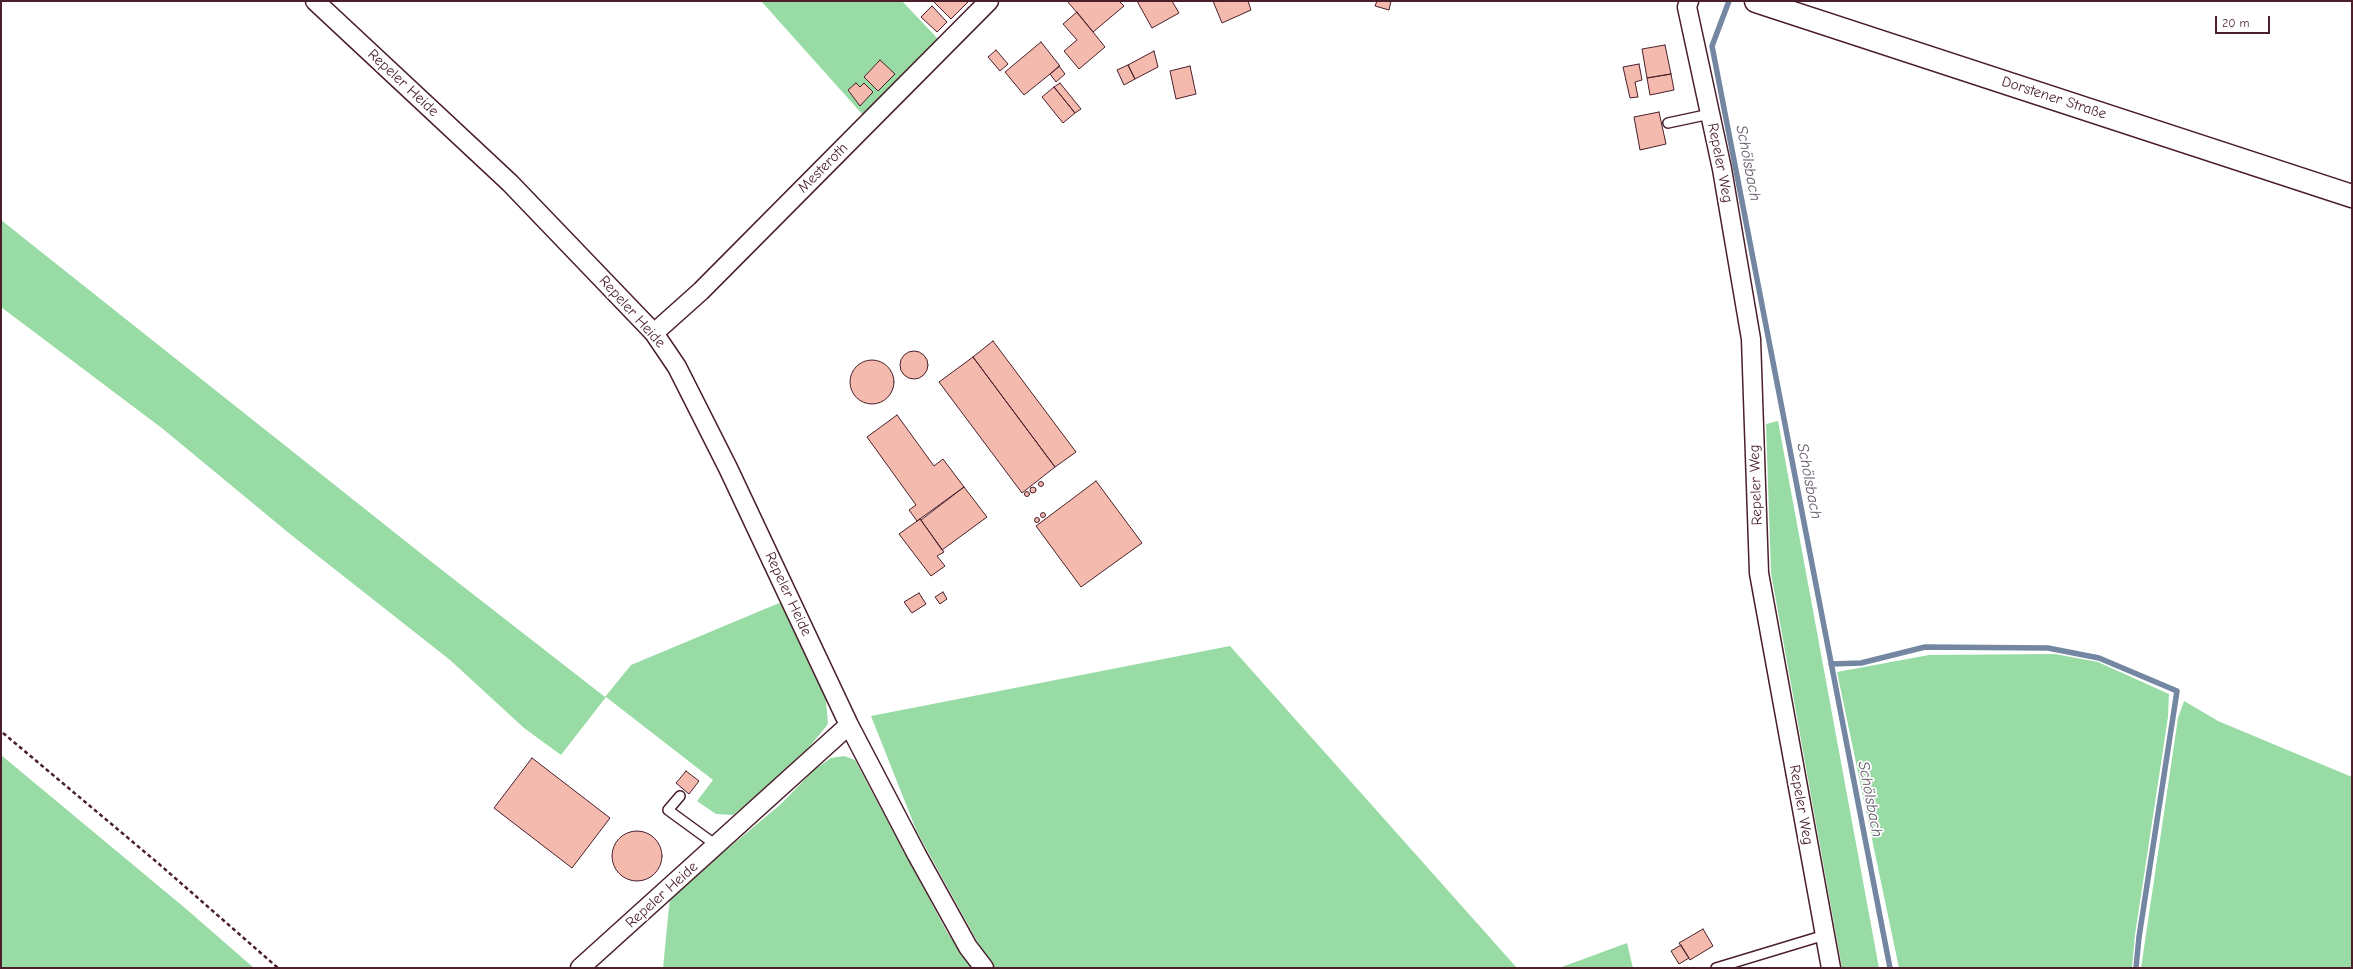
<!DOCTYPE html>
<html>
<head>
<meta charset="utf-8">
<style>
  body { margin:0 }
  #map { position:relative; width:2353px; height:969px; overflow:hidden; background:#fff; font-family:"Comic Neue",sans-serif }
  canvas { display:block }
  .frame { position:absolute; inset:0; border:2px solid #4a1f2b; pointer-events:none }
  .scale { position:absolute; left:2215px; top:16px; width:55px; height:18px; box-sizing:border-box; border:2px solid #4a1f2b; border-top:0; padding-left:5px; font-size:12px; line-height:14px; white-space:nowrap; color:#4a1f2b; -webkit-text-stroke:3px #fff; paint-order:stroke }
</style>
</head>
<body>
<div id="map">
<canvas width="2353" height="969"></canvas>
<div class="frame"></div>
<div class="scale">20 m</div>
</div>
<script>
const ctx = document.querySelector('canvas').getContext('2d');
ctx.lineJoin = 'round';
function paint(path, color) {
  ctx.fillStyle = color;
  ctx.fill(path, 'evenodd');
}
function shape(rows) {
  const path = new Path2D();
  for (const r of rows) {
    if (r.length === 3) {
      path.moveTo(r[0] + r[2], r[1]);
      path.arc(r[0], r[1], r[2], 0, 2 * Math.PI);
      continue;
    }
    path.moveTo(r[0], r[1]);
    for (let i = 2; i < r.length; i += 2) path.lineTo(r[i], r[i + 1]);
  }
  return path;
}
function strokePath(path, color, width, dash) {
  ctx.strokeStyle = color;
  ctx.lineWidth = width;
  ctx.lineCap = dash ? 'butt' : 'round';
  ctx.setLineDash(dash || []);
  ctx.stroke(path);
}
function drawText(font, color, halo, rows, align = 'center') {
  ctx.font = font + ' "Comic Neue",sans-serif';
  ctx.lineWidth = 3.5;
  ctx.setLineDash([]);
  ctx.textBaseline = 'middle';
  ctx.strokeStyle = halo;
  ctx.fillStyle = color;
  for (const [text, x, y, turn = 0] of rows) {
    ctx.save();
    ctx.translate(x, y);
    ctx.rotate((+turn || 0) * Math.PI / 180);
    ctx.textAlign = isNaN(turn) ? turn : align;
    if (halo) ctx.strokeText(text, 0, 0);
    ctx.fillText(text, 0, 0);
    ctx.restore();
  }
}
const green = shape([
  [761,1,902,1,939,40,863,115],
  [1,220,433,563,605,697,631,665,784,601,825,689,828,724,797,762,733,815,716,814,697,801,713,780,606,697,561,755,524,728,450,660,290,534,163,429,1,307],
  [1778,421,1797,524,1879,968,1842,968,1771,573,1766,424],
  [1230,646,1517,968,995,968,988,961,917,832,871,716],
  [2055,654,2098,662,2169,694,2168,717,2135,935,2132,968,1899,968,1837,672,1929,655],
  [2184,701,2218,721,2352,777,2352,968,2141,968,2178,718],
  [1,755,185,908,254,968,1,968],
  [844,756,855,760,947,932,972,968,663,968,670,897,781,804,814,770,831,758],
  [1627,943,1633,968,1559,968]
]);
const stream = shape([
  [1729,1,1712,46,1890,968],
  [1831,664,1861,663,1925,647,2048,648,2099,658,2177,691,2139,937,2136,968]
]);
const building = shape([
  [933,1,969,1,951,19,933,1],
  [1070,1,1119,1,1124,6,1093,32,1068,2,1070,1],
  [1137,1,1172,1,1179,13,1152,28,1137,1],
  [1213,1,1248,1,1251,10,1222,23,1213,1],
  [1377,1,1391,1,1389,10,1375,6,1377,1],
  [932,6,947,22,937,32,921,17,932,6],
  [1077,12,1105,47,1079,69,1064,51,1077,40,1063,24,1077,12],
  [1041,42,1060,66,1024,95,1005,72,1041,42],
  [1665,45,1671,74,1647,78,1642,49,1665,45],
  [996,50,1008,64,1000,71,988,57,996,50],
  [1154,51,1158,67,1135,79,1128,65,1154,51],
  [880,60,895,74,878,91,864,77,880,60],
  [1639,64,1642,80,1635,82,1638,97,1630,98,1623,67,1639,64],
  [1128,65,1135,79,1124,85,1117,70,1128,65],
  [1059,66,1065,74,1056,82,1050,74,1059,66],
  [1190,66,1196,94,1176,99,1170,71,1190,66],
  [1671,74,1674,90,1650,95,1647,78,1671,74],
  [856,83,860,87,864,83,873,92,860,106,848,90,856,83],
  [1060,83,1081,109,1075,113,1054,87,1060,83],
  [1054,87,1075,113,1063,123,1042,97,1054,87],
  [1659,112,1666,144,1640,150,1634,117,1659,112],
  [993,341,1076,452,1055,467,973,357,993,341],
  [914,365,14],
  [973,357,1055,467,1022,493,939,382,973,357],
  [872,382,22],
  [897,415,934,466,943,459,964,487,917,521,909,510,916,505,867,437,897,415],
  [1096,481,1142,543,1081,587,1036,526,1096,481],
  [1041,484,2.5],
  [964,487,987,517,942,550,921,520,964,487],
  [1033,490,3],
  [1027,494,2.5],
  [1043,515,2.5],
  [1037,520,2.5],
  [920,519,944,552,937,556,945,566,931,576,899,534,920,519],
  [943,592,947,599,940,604,935,597,943,592],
  [919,593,926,604,912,613,904,602,919,593],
  [532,758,610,818,572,868,494,808,532,758],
  [686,771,699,781,689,794,676,783,686,771],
  [637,856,25],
  [1703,929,1713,946,1690,960,1679,943,1703,929],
  [1681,945,1689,958,1679,964,1671,951,1681,945]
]);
const path = shape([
  [3,733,159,864,278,968]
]);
const service = shape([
  [1668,123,1710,114],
  [680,796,668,810,716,845],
  [1716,968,1825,935]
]);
const minor = shape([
  [315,1,510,183,654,333,677,367,728,468,849,725,917,855,968,947,984,968],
  [1689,1,1687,7,1722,169,1751,339,1759,573,1831,968],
  [654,333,701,291,989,1],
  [580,968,849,725]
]);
const secondary = shape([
  [1756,1,2352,196]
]);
const streetNames = [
  ["Repeler Heide",403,83,43],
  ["Dorstener Straße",2054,98,18],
  ["Repeler Weg",1720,163,79],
  ["Mesteroth",823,168,-45],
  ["Repeler Heide",632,312,48],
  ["Repeler Weg",1756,485,-92],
  ["Repeler Heide",788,594,65],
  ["Repeler Weg",1801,805,80],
  ["Repeler Heide",662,895,-42]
];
const waterNames = [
  ["Schölsbach",1748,163,79],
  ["Schölsbach",1809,481,79],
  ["Schölsbach",1870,799,79]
];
paint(green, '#99dba5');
strokePath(stream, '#7487a2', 5.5);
paint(building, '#f4baad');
strokePath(building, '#4a1f2b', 1);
strokePath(service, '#4a1f2b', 12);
strokePath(minor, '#4a1f2b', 21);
strokePath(secondary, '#4a1f2b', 25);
strokePath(path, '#4a1f2b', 2.5, [4, 3]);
strokePath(service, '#fff', 9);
strokePath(minor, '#fff', 18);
strokePath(secondary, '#fff', 22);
drawText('15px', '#4a1f2b', '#fff', streetNames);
drawText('italic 16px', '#5f5366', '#fff', waterNames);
</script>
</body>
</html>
